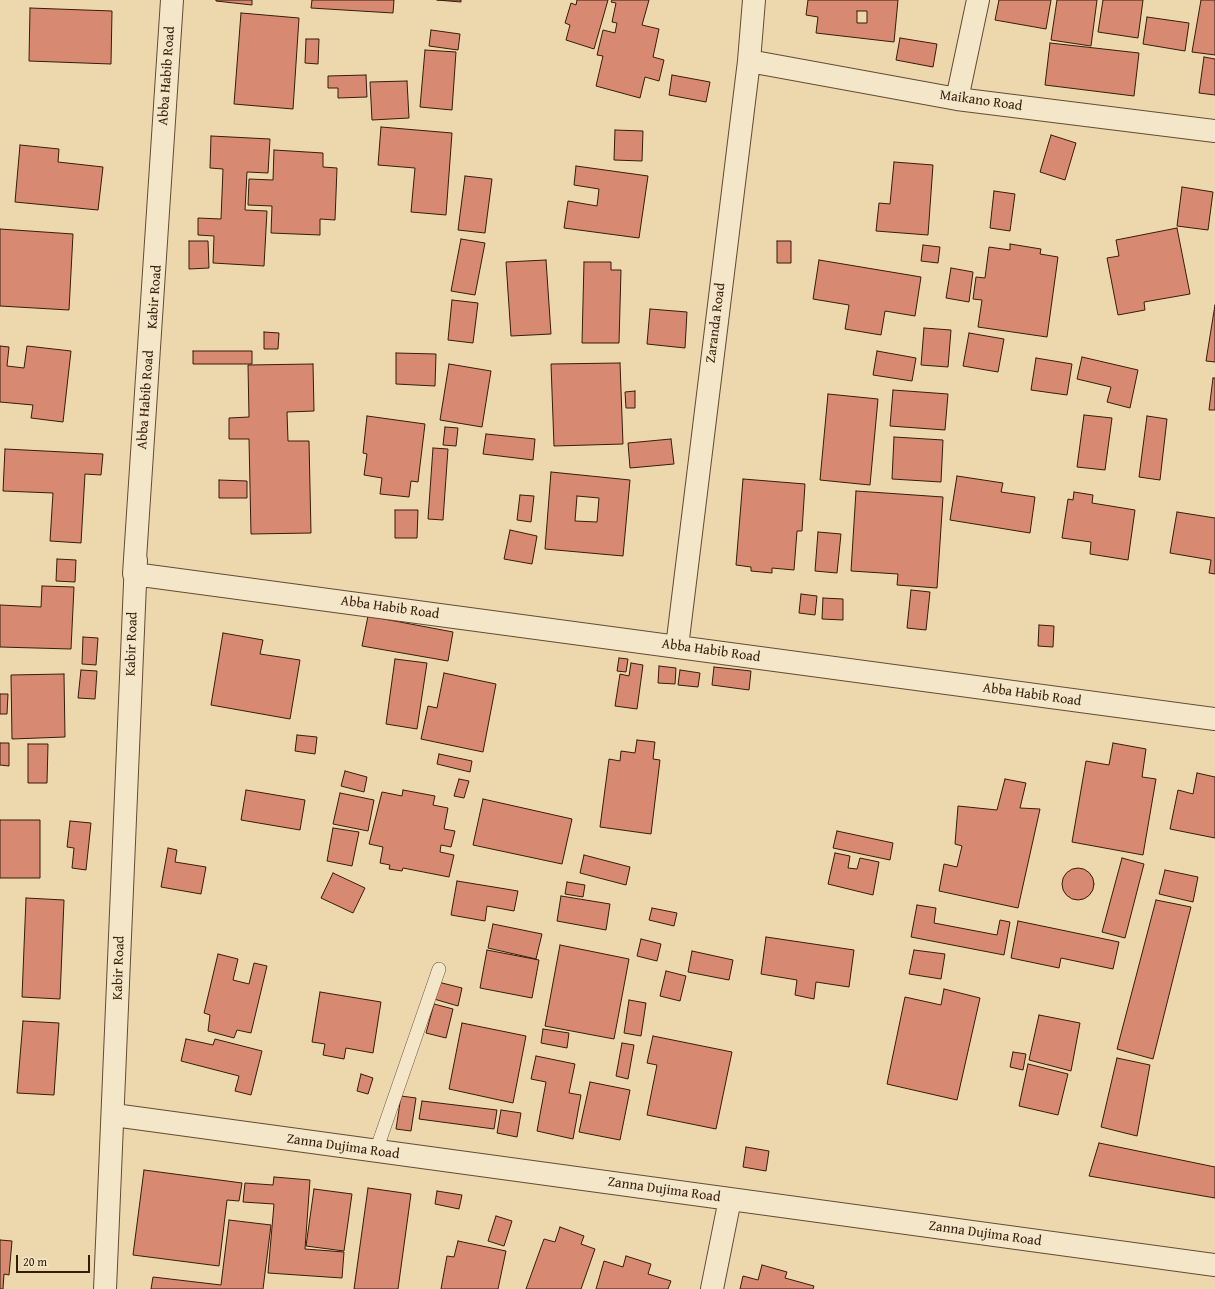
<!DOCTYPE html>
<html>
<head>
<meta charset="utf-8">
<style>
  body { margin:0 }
  #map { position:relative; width:1215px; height:1289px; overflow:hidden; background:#ecd8ac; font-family:"Gentium Book Plus",serif }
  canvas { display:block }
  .scale { position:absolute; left:16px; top:1255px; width:74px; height:18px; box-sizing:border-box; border:2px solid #361c0b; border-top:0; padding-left:5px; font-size:12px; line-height:14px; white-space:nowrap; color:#361c0b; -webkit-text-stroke:3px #f3e6c9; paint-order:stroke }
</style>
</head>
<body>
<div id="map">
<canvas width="1215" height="1289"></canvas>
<div class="scale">20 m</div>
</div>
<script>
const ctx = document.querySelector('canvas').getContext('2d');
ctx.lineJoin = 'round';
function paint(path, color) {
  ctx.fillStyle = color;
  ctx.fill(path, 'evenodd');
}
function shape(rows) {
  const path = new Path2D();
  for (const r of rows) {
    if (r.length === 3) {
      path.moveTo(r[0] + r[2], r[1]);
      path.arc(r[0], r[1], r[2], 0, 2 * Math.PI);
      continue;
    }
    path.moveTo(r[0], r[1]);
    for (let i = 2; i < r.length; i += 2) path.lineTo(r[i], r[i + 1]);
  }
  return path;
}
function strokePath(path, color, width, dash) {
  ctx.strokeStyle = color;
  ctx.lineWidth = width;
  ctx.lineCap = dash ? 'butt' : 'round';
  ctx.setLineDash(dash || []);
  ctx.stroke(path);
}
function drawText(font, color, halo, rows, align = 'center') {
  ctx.font = font + ' "Gentium Book Plus",serif';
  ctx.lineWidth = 3;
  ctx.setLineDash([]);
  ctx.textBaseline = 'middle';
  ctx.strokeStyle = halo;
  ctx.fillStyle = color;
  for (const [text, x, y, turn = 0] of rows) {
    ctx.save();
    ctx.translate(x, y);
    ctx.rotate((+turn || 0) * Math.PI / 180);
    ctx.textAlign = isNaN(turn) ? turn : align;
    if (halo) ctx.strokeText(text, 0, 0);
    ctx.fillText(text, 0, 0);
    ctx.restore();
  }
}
const building = shape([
  [216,0,252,0,252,5,216,1,216,0],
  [312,0,394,0,393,13,311,8,312,0],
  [437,0,461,0,461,2,437,0],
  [577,0,608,0,594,49,566,40,570,25,565,23,571,3,576,5,577,0],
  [612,0,649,0,642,25,659,29,653,57,664,60,659,81,645,77,640,98,596,86,603,56,597,55,603,30,615,33,617,23,612,22,616,3,611,2,612,0],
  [808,0,898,0,894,42,816,33,818,17,806,15,808,0],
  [857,11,867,11,867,23,857,23,857,11],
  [999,0,1051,0,1046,29,995,20,999,0],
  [1057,0,1097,0,1091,46,1051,40,1057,0],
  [1103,0,1143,0,1138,38,1098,32,1103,0],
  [1201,0,1215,0,1215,55,1192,52,1201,0],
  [30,8,112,11,111,64,29,61,30,8],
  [241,13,299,18,293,109,234,104,241,13],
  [1147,17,1189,23,1185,51,1143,44,1147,17],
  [431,30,460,34,458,50,429,46,431,30],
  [900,38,937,44,933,67,896,60,900,38],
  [306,39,319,39,318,64,305,63,306,39],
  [1050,43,1139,53,1134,96,1045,85,1050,43],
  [425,50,456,52,452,110,420,107,425,50],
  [1204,57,1215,59,1215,95,1199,93,1204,57],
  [366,75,367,97,338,98,338,88,328,88,328,76,366,75],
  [672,75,710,82,706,102,669,95,672,75],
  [407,81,409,118,372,120,370,82,407,81],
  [381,127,452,133,446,215,411,212,415,168,378,165,381,127],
  [615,130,643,131,642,161,614,160,615,130],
  [1051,135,1076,143,1065,180,1040,172,1051,135],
  [211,136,270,139,268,173,247,172,245,210,267,211,264,266,213,263,214,236,198,235,198,218,221,219,223,169,210,168,211,136],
  [20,145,59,149,58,162,103,167,98,210,15,202,20,145],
  [274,150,323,153,323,167,337,168,335,220,320,219,320,235,271,233,272,206,248,205,249,179,273,180,274,150],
  [894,162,933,165,928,235,876,231,879,203,890,204,894,162],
  [576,166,648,176,639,238,564,228,568,201,597,206,599,189,574,185,576,166],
  [465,176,492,179,485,233,458,230,465,176],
  [1182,187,1213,192,1208,230,1177,226,1182,187],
  [994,191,1015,194,1010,231,990,228,994,191],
  [1177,228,1190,294,1144,302,1145,310,1118,315,1107,258,1119,256,1116,240,1177,228],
  [0,229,73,234,69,310,0,306,0,229],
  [461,239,485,243,475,295,451,291,461,239],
  [189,241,208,241,209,268,189,269,189,241],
  [777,241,791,241,791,263,777,263,777,241],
  [1010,244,1041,249,1040,254,1058,257,1047,337,978,327,982,300,973,299,976,277,985,278,989,247,1010,250,1010,244],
  [923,245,940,247,938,263,921,261,923,245],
  [546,260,551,334,511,336,506,262,546,260],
  [819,260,921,277,915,316,885,311,881,335,845,329,849,305,813,299,819,260],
  [584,262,611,262,611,270,621,270,619,343,582,343,584,262],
  [951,268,973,272,969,302,946,298,951,268],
  [452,300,478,303,473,343,448,340,452,300],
  [1215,305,1215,362,1206,361,1215,305],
  [650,309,687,312,685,348,647,344,650,309],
  [924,328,951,330,948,367,921,365,924,328],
  [264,332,279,333,278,349,264,349,264,332],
  [969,333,1004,339,998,372,963,366,969,333],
  [0,346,9,347,7,366,24,368,27,346,71,351,63,422,31,418,33,405,0,402,0,346],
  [193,351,252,351,252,364,193,364,193,351],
  [877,351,916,358,912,381,873,375,877,351],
  [396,353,436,354,435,386,396,384,396,353],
  [1082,357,1138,370,1130,408,1107,402,1111,387,1077,379,1082,357],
  [1036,358,1072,364,1067,395,1031,390,1036,358],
  [620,363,623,444,554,446,551,364,620,363],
  [313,364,314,411,287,412,288,441,309,441,311,533,251,534,249,439,229,439,229,418,249,417,248,365,313,364],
  [449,364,491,371,482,427,440,420,449,364],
  [1213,378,1215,378,1215,410,1209,410,1213,378],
  [893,390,948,394,945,430,890,426,893,390],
  [635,391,635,408,626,408,625,392,635,391],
  [828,394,878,399,870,485,820,480,828,394],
  [1084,415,1112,418,1105,470,1077,467,1084,415],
  [367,416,425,424,418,482,411,481,409,497,380,494,382,478,364,475,367,454,363,453,367,416],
  [1147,416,1167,419,1160,480,1139,477,1147,416],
  [445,427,458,428,456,446,443,445,445,427],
  [486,434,535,439,533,460,483,454,486,434],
  [894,437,943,440,941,482,892,479,894,437],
  [671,439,674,464,630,468,628,443,671,439],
  [433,448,448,449,443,520,428,519,433,448],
  [5,449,103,454,101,475,85,474,81,543,50,541,53,493,3,491,5,449],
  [551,472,630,480,623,556,545,549,551,472],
  [577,496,599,498,597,522,575,521,577,496],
  [957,476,1003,483,1001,492,1035,497,1030,533,950,520,957,476],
  [743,479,805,484,802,531,797,531,794,570,772,568,772,573,751,571,751,567,736,565,743,479],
  [219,480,247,481,247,498,219,498,219,480],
  [856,491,943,497,937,588,897,585,898,574,851,571,856,491],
  [1074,492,1093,495,1092,503,1135,510,1128,560,1090,554,1091,542,1062,538,1068,499,1073,500,1074,492],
  [520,495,534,496,531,522,517,520,520,495],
  [395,510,418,510,417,538,395,538,395,510],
  [1177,512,1215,518,1215,574,1209,573,1211,560,1170,553,1177,512],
  [510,530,537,536,532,564,504,559,510,530],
  [818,532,841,534,837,573,815,571,818,532],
  [57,559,76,560,75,582,56,581,57,559],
  [42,586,74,587,71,649,0,647,0,605,41,607,42,586],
  [911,590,930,592,926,630,907,628,911,590],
  [801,594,817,596,815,615,799,613,801,594],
  [823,598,843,599,843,620,822,619,823,598],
  [368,616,453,632,448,661,362,646,368,616],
  [1039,625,1054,626,1053,647,1038,646,1039,625],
  [223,633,263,640,260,654,300,660,290,719,211,705,223,633],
  [83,637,98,638,96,665,82,664,83,637],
  [619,658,628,659,626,672,617,671,619,658],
  [395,659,427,663,417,729,386,724,395,659],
  [631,663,643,665,637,709,615,706,620,674,629,676,631,663],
  [659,666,676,668,675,684,658,683,659,666],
  [714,667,751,671,749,690,712,685,714,667],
  [81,670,97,671,95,699,78,698,81,670],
  [680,670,700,673,698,687,678,685,680,670],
  [444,673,496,684,483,752,421,739,428,706,437,708,444,673],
  [64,674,65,737,12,739,11,675,64,674],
  [0,694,8,694,7,714,0,714,0,694],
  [297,735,317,737,315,754,295,751,297,735],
  [637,740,655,742,653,759,660,760,651,834,600,827,609,759,620,761,621,751,635,753,637,740],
  [0,743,9,743,9,766,0,765,0,743],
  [1113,743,1146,749,1142,777,1156,779,1143,855,1072,842,1086,761,1109,765,1113,743],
  [28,744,48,744,47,783,28,783,28,744],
  [439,754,472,761,470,772,437,764,439,754],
  [345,771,367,777,364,792,341,786,345,771],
  [1197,773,1215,777,1215,838,1170,829,1178,790,1193,794,1197,773],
  [459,779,469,781,464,798,454,796,459,779],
  [1005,779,1026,783,1020,808,1040,809,1018,908,939,891,944,864,957,867,962,846,955,844,958,806,997,810,1005,779],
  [246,790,305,800,300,830,241,820,246,790],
  [403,790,435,796,433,805,448,808,444,829,455,831,451,847,441,845,440,852,454,855,449,877,403,868,402,871,389,869,390,865,380,863,383,847,369,844,382,792,402,796,403,790],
  [340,793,374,800,368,831,333,824,340,793],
  [483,799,572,819,562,864,473,845,483,799],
  [0,820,40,820,40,878,0,878,0,820],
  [70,821,91,823,86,870,72,868,74,848,67,847,70,821],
  [333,828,359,832,352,866,327,861,333,828],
  [837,831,893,843,890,860,833,848,837,831],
  [168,848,177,850,175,862,206,867,201,894,161,887,168,848],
  [835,853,850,856,848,868,857,869,860,858,879,862,873,895,828,884,835,853],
  [584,855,630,867,626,885,580,873,584,855],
  [1122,858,1144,864,1125,938,1102,932,1122,858],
  [1078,884,16],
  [1165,870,1198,877,1193,902,1159,894,1165,870],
  [333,873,365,888,353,913,321,898,333,873],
  [457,881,518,891,514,911,487,906,485,921,451,915,457,881],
  [567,882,585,885,583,897,565,894,567,882],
  [561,896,610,904,606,930,557,921,561,896],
  [26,898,64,900,60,999,22,997,26,898],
  [1156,900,1191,907,1153,1059,1117,1049,1156,900],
  [917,905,936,908,934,923,997,935,1000,920,1010,922,1004,955,911,937,917,905],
  [652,908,677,913,674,926,649,920,652,908],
  [1018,921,1119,942,1113,969,1061,958,1059,968,1011,958,1018,921],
  [493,924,542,934,536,959,488,948,493,924],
  [766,937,854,950,849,987,816,982,814,999,795,995,797,980,761,974,766,937],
  [641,939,661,944,657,961,637,956,641,939],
  [560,945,629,959,614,1039,545,1026,560,945],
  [487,950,539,960,532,998,480,988,487,950],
  [914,950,945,954,941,979,909,974,914,950],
  [692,951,733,960,729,980,688,972,692,951],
  [218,954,238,959,233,980,249,984,254,963,267,966,251,1033,237,1030,234,1038,208,1031,210,1015,204,1013,218,954],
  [666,971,686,976,680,1001,660,996,666,971],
  [438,982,462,988,458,1006,434,999,438,982],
  [944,989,980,998,957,1100,887,1084,905,997,941,1005,944,989],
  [320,992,381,1002,373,1053,346,1048,344,1059,323,1055,325,1044,312,1042,320,992],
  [629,1000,646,1003,641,1036,624,1033,629,1000],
  [434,1004,453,1009,446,1038,426,1033,434,1004],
  [1039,1015,1080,1023,1071,1071,1029,1060,1039,1015],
  [23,1021,59,1023,54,1095,17,1093,23,1021],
  [462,1023,526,1036,513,1103,449,1089,462,1023],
  [543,1029,569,1033,567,1048,541,1043,543,1029],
  [653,1036,732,1052,716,1129,647,1115,657,1065,647,1063,653,1036],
  [186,1039,213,1045,215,1039,262,1051,251,1095,235,1091,239,1076,181,1061,186,1039],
  [622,1043,634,1045,628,1079,616,1076,622,1043],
  [1013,1052,1026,1054,1023,1070,1010,1067,1013,1052],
  [536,1056,575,1064,569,1093,581,1095,573,1139,537,1131,546,1082,531,1079,536,1056],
  [1117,1058,1150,1065,1137,1136,1101,1127,1117,1058],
  [1028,1064,1068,1074,1058,1115,1019,1106,1028,1064],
  [361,1074,373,1078,368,1094,357,1091,361,1074],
  [590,1082,630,1090,620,1140,579,1132,590,1082],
  [401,1096,416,1098,411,1131,396,1129,401,1096],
  [422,1101,497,1110,494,1129,419,1119,422,1101],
  [501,1110,521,1113,517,1137,497,1133,501,1110],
  [1099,1143,1215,1167,1215,1198,1089,1176,1099,1143],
  [746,1147,769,1151,766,1171,743,1167,746,1147],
  [144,1170,242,1183,239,1201,227,1200,219,1266,133,1255,144,1170],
  [274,1177,310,1180,305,1249,344,1252,342,1278,268,1273,274,1204,243,1202,245,1183,273,1185,274,1177],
  [368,1188,411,1194,398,1289,354,1289,368,1188],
  [314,1189,352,1194,344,1251,306,1246,314,1189],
  [437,1191,462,1195,459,1209,435,1204,437,1191],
  [496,1216,512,1221,504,1246,488,1241,496,1216],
  [229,1220,271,1225,263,1289,151,1289,153,1277,221,1285,229,1220],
  [560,1227,584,1236,581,1244,595,1249,581,1289,526,1289,544,1239,555,1242,560,1227],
  [0,1240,12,1241,9,1275,4,1274,3,1289,0,1289,0,1240],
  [458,1241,506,1251,498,1289,441,1289,447,1256,454,1257,458,1241],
  [626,1256,651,1264,648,1274,671,1281,668,1289,596,1289,604,1261,623,1267,626,1256],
  [762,1265,787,1272,785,1278,814,1286,813,1289,740,1289,743,1276,758,1280,762,1265]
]);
const service = shape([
  [376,1151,439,969]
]);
const minor = shape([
  [172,0,134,574,1215,719],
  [749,61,957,99,1215,131],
  [957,99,978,0],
  [677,647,749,61,754,0],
  [114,1115,1215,1265],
  [105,1289,136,560],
  [712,1289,730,1199]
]);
const streetNames = [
  ["Abba Habib Road",167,76,-86],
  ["Maikano Road",981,101,8],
  ["Kabir Road",155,297,-86],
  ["Zaranda Road",716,323,-83],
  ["Abba Habib Road",146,400,-86],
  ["Abba Habib Road",390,608,8],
  ["Kabir Road",132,644,-88],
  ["Abba Habib Road",711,651,8],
  ["Abba Habib Road",1032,695,8],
  ["Kabir Road",119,968,-88],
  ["Zanna Dujima Road",343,1147,8],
  ["Zanna Dujima Road",664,1190,8],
  ["Zanna Dujima Road",985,1234,8]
];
paint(building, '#d78a71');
strokePath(building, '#361c0b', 1);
strokePath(service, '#644b33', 14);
strokePath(minor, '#644b33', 24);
strokePath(service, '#f3e6c9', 13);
strokePath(minor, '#f3e6c9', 22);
drawText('14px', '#361c0b', '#f3e6c9', streetNames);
</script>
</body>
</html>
